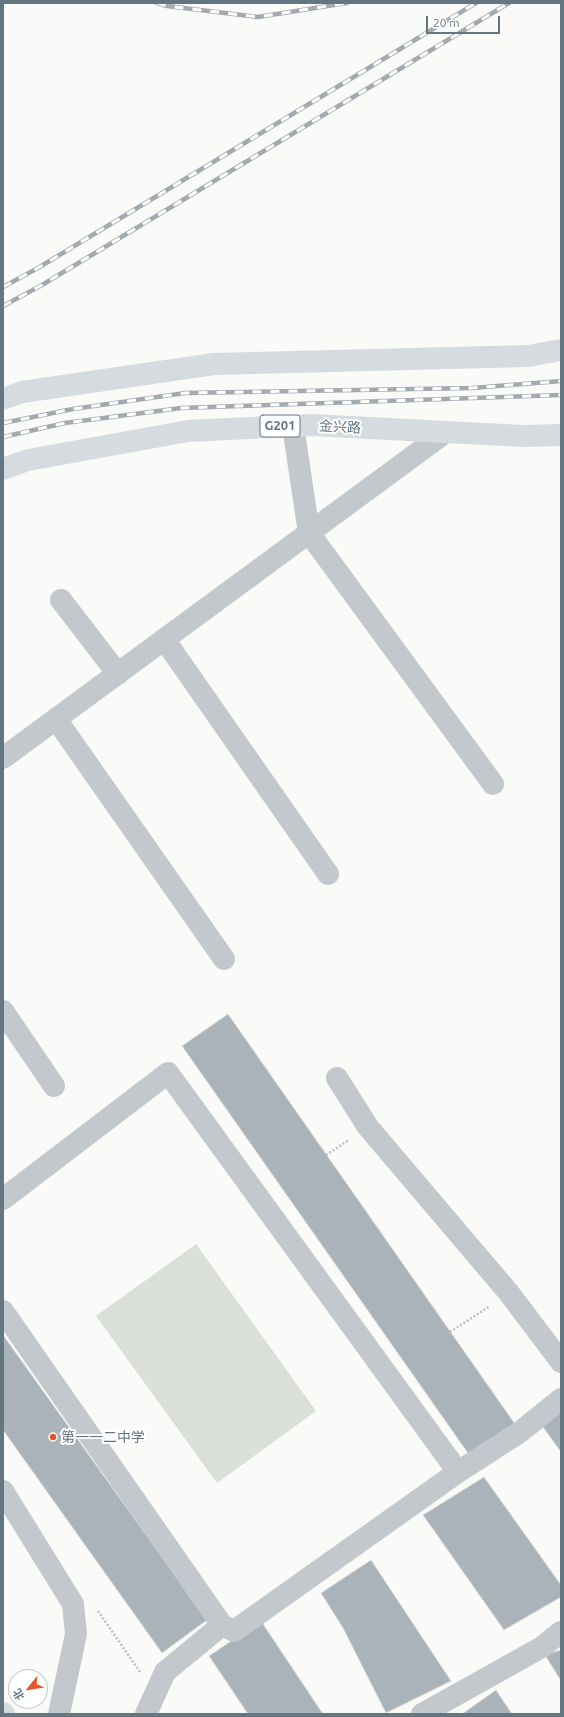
<!DOCTYPE html>
<html>
<head>
<meta charset="utf-8">
<style>
  body { margin:0 }
  #map { position:relative; width:564px; height:1717px; overflow:hidden; background:#fafaf8; font-family:Ubuntu,"Noto Sans SC",sans-serif }
  canvas { display:block }
  .frame { position:absolute; inset:0; border:4px solid #657683; pointer-events:none }
  .north { position:absolute; left:8px; top:1669px; width:40px; height:40px; box-sizing:border-box; background:#fff; border:1px solid #c1c8cd; border-radius:50%; rotate:240deg; font-size:11px; font-weight:700; line-height:16px; text-align:center; color:#657683 }
  .north::after { content:''; display:block; margin:auto; width:14px; height:18px; background:#e4572e; clip-path:polygon(50% 0,100% 100%,50% 72%,0 100%) }
  .scale { position:absolute; left:426px; top:16px; width:74px; height:18px; box-sizing:border-box; border:2px solid #657683; border-top:0; padding-left:5px; font-size:12px; line-height:14px; white-space:nowrap; color:#657683; -webkit-text-stroke:3px #fff; paint-order:stroke }
</style>
</head>
<body>
<div id="map">
<canvas width="564" height="1717"></canvas>
<div class="frame"></div>
<div class="north">北</div>
<div class="scale">20 m</div>
</div>
<script>
const ctx = document.querySelector('canvas').getContext('2d');
ctx.lineJoin = 'round';
function paint(path, color) {
  ctx.fillStyle = color;
  ctx.fill(path, 'evenodd');
}
function shape(rows) {
  const path = new Path2D();
  for (const r of rows) {
    path.moveTo(r[0], r[1]);
    for (let i = 2; i < r.length; i += 2) path.lineTo(r[i], r[i + 1]);
  }
  return path;
}
function strokePath(path, color, width, dash) {
  ctx.strokeStyle = color;
  ctx.lineWidth = width;
  ctx.lineCap = dash ? 'butt' : 'round';
  ctx.setLineDash(dash || []);
  ctx.stroke(path);
}
function drawText(font, color, halo, rows, align = 'center') {
  ctx.font = font + ' Ubuntu,"Noto Sans SC",sans-serif';
  ctx.lineWidth = 4;
  ctx.setLineDash([]);
  ctx.textBaseline = 'middle';
  ctx.strokeStyle = halo;
  ctx.fillStyle = color;
  for (const [text, x, y, turn = 0] of rows) {
    ctx.save();
    ctx.translate(x, y);
    ctx.rotate((+turn || 0) * Math.PI / 180);
    ctx.textAlign = isNaN(turn) ? turn : align;
    if (halo) ctx.strokeText(text, 0, 0);
    ctx.fillText(text, 0, 0);
    ctx.restore();
  }
}
const green = shape([
  [196,1244,316,1411,217,1483,96,1316]
]);
const building = shape([
  [228,1014,515,1424,470,1456,182,1046,228,1014],
  [3,1335,207,1620,162,1653,3,1430,3,1335],
  [561,1407,561,1452,538,1420,561,1407],
  [484,1477,561,1585,561,1597,504,1630,423,1515,484,1477],
  [371,1560,451,1681,386,1713,343,1628,321,1593,371,1560],
  [261,1621,323,1714,248,1714,209,1656,261,1621],
  [561,1650,561,1681,545,1655,561,1650],
  [496,1690,512,1714,462,1714,496,1690]
]);
const path = shape([
  [326,1155,349,1140],
  [450,1332,490,1306],
  [98,1611,140,1672]
]);
const minor = shape([
  [293,426,309,533,493,784],
  [61,600,118,674],
  [164,639,328,874],
  [56,719,224,959],
  [3,758,446,432],
  [3,1011,54,1086],
  [337,1078,368,1127,509,1293,561,1362],
  [3,1199,168,1073,458,1472,234,1631,222,1625,3,1311],
  [458,1472,520,1432,561,1399],
  [3,1491,73,1604,76,1634,59,1714],
  [146,1714,165,1672,222,1625],
  [422,1714,542,1647,561,1632]
]);
const highway = shape([
  [3,399,22,392,214,364,528,356,561,350],
  [3,469,28,460,188,431,312,425,523,436,561,435],
  [3,1713,4,1714]
]);
const rail = shape([
  [157,3,167,6,258,17,347,3],
  [3,287,38,268,476,3],
  [3,306,42,285,509,3],
  [3,423,73,409,185,393,472,388,561,381],
  [3,437,65,423,181,408,561,395]
]);
const markers = [
  [53,1437,4,"#e4572e"]
];
const shields = [
  [280,426,40]
];
const shieldNames = [
  ["G201",280,426]
];
const streetNames = [
  ["金兴路",340,427,3]
];
const poiNames = [
  ["第一一二中学",61,1437]
];
paint(green, '#dadfd7');
paint(building, '#aab3b9');
strokePath(building, '#dcdcda', 1);
strokePath(path, '#bbbfc2', 2.5, [2, 2]);
strokePath(minor, '#c3c8cc', 22);
strokePath(highway, '#d6dbdf', 22);
strokePath(rail, '#a2aab0', 4.5);
strokePath(rail, '#fff', 3, [9]);
for (const [x, y, r, color] of markers) {
  const dot = new Path2D();
  dot.arc(x, y, r, 0, 2 * Math.PI);
  ctx.fillStyle = color;
  ctx.fill(dot);
  strokePath(dot, '#fff', 1.5);
}
for (const [x, y, w] of shields) {
  const box = new Path2D();
  box.roundRect(x - w / 2, y - 11, w, 22, 3);
  ctx.fillStyle = '#fff';
  ctx.fill(box);
  strokePath(box, '#657683', 1);
}
drawText('bold 13px', '#657683', null, shieldNames);
drawText('14px', '#657683', '#fff', streetNames);
drawText('14px', '#657683', '#fff', poiNames, 'left');
</script>
</body>
</html>
